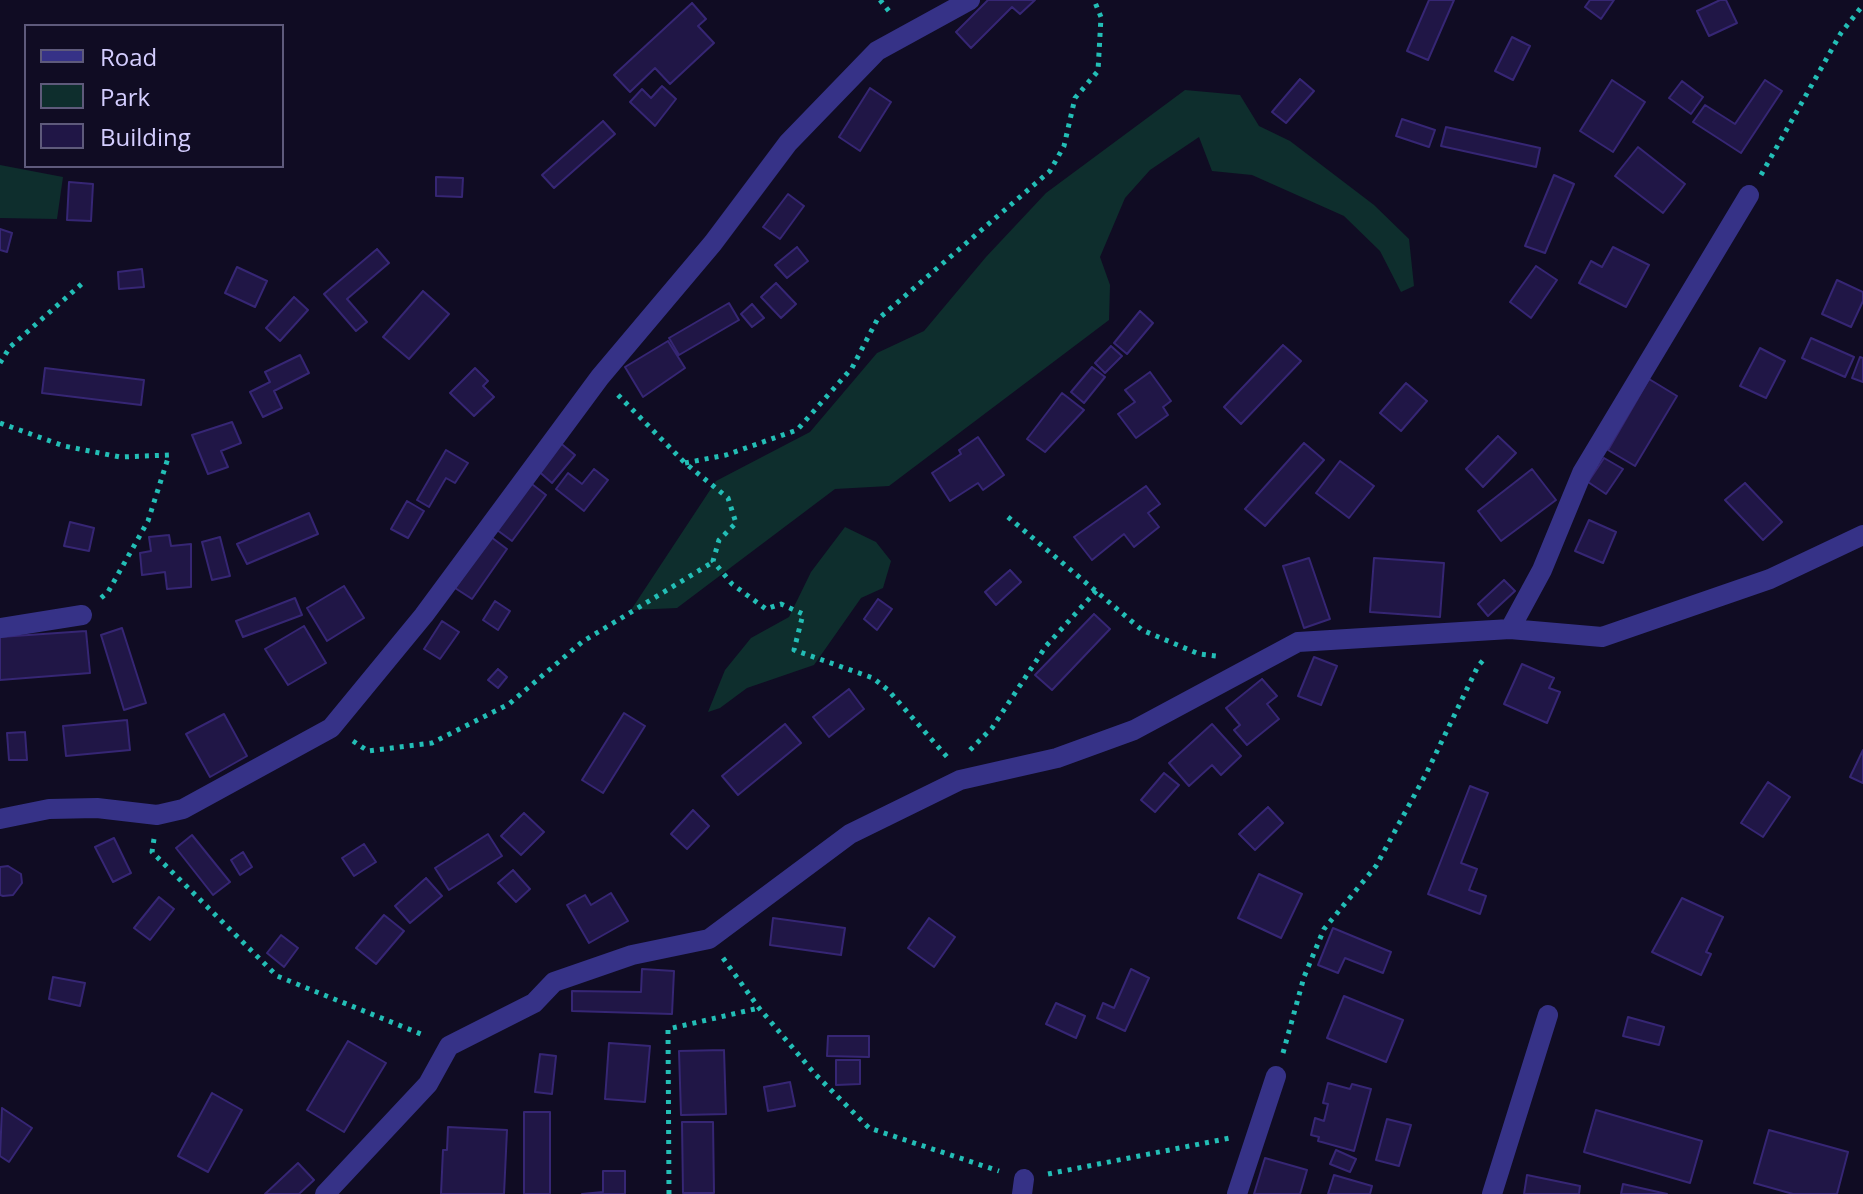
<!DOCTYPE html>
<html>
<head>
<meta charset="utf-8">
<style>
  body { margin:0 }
  #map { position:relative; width:1863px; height:1194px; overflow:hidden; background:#100c23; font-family:"Open Sans",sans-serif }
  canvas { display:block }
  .legend { position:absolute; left:24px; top:24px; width:260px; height:144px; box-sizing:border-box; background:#100c23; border:2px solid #5e5a7b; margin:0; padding:10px 14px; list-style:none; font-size:24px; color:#d4ceff }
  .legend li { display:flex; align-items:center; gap:16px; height:40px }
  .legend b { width:40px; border:2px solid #5e5a7b }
</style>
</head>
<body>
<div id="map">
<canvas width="1863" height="1194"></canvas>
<ul class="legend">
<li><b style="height:10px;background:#363287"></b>Road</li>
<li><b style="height:22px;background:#0e2e2d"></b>Park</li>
<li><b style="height:22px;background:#201646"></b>Building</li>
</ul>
</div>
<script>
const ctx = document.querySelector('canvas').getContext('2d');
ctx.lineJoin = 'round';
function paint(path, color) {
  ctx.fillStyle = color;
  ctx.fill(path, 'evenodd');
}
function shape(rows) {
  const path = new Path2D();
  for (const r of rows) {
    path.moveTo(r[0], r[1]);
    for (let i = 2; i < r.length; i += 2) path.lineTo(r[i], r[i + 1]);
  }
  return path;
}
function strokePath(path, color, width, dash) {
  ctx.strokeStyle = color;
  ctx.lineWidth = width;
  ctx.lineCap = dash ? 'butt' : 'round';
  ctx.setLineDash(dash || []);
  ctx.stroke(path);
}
const green = shape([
  [1185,90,1240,95,1259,126,1290,141,1374,205,1409,239,1414,286,1401,292,1380,251,1344,216,1252,175,1212,171,1199,137,1150,170,1125,198,1100,257,1110,285,1109,320,889,486,835,489,677,608,631,610,716,481,810,432,877,353,924,331,986,257,1046,193],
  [0,165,63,177,57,219,0,218],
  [845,527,876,542,891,561,883,588,861,598,814,665,747,688,720,708,708,712,725,670,751,638,789,617,811,572]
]);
const building = shape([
  [988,0,1035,0,1020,14,1012,7,971,48,956,32,988,0],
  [1429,0,1454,0,1428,60,1407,51,1429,0],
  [1590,0,1614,0,1601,19,1585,7,1590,0],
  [1720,0,1726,0,1737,23,1709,36,1697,11,1720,0],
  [692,3,706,19,698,26,714,43,670,84,655,68,630,92,614,75,692,3],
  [1512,37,1530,46,1513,80,1495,71,1512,37],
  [1300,79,1314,91,1286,123,1272,112,1300,79],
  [1612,80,1645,102,1613,152,1580,131,1612,80],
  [1765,80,1782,91,1741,153,1693,122,1705,105,1735,124,1765,80],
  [1682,81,1703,97,1691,114,1669,98,1682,81],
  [662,86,676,99,655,126,630,102,642,89,651,98,662,86],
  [870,88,891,102,860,151,839,137,870,88],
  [1402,119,1435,130,1429,147,1396,136,1402,119],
  [603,121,615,134,554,188,542,175,603,121],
  [1446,127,1540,148,1536,167,1441,146,1446,127],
  [1638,147,1685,184,1663,213,1615,176,1638,147],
  [1554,175,1574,184,1545,253,1525,246,1554,175],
  [436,177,463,178,462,197,436,196,436,177],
  [69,182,93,184,91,221,67,220,69,182],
  [788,194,804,206,780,239,763,227,788,194],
  [0,229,12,233,7,252,0,250,0,229],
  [797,247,808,261,787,278,775,265,797,247],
  [1613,247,1649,265,1626,307,1579,283,1591,261,1602,267,1613,247],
  [377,249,389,263,347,299,367,322,356,331,324,294,377,249],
  [1536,266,1557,280,1531,318,1510,302,1536,266],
  [237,267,267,281,255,307,225,293,237,267],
  [142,269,144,287,119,289,118,272,142,269],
  [1837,280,1863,292,1863,301,1851,327,1822,314,1837,280],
  [776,283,796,304,781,318,761,297,776,283],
  [423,291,449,314,409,359,383,337,423,291],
  [294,297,308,310,280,341,266,328,294,297],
  [729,303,739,320,679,355,669,338,729,303],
  [752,304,764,318,752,327,741,314,752,304],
  [1140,311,1153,323,1127,354,1114,343,1140,311],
  [1811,338,1854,357,1845,377,1802,358,1811,338],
  [668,341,685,368,643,397,625,367,668,341],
  [1283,345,1301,361,1241,424,1224,407,1283,345],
  [1111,346,1122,356,1105,373,1095,363,1111,346],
  [1760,348,1785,361,1766,398,1740,386,1760,348],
  [300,355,309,373,274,391,282,408,263,417,250,392,270,382,265,372,300,355],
  [1860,357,1863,358,1863,382,1852,378,1860,357],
  [1092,367,1105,377,1084,403,1071,392,1092,367],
  [45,368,144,380,141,405,42,393,45,368],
  [475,368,488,381,483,386,494,397,474,416,450,393,475,368],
  [1150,372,1171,401,1163,407,1168,415,1136,438,1118,414,1135,402,1125,390,1150,372],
  [1649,379,1677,396,1635,466,1608,450,1649,379],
  [1406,383,1427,401,1401,431,1380,413,1406,383],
  [1062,393,1084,410,1045,452,1027,439,1062,393],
  [232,422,241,443,221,451,228,467,208,474,192,435,232,422],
  [1498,436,1516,453,1483,487,1466,469,1498,436],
  [978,437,1004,475,983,490,978,483,950,501,932,473,961,454,959,450,978,437],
  [558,441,575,455,552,483,535,468,558,441],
  [1304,443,1324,460,1265,526,1245,509,1304,443],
  [446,450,468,463,455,483,446,478,429,507,417,500,446,450],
  [1604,458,1623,469,1606,494,1588,482,1604,458],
  [1340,461,1374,486,1349,518,1316,493,1340,461],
  [594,469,608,480,584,511,556,489,568,473,582,484,594,469],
  [1532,469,1556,500,1501,541,1478,511,1532,469],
  [528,481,546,495,512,541,493,527,528,481],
  [1745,483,1782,522,1763,540,1725,500,1745,483],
  [1146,486,1160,504,1148,513,1159,527,1134,547,1124,534,1092,560,1074,537,1146,486],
  [407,501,424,511,408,538,391,529,407,501],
  [309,513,318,534,247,564,237,544,309,513],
  [1589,520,1616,532,1603,563,1575,551,1589,520],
  [70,522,94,528,89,551,64,546,70,522],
  [169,535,171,546,191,544,191,587,167,589,165,572,142,575,140,553,151,551,149,537,169,535],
  [220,537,230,576,212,580,202,542,220,537],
  [491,537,507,549,472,599,455,588,491,537],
  [1309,558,1330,619,1304,628,1283,566,1309,558],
  [1374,558,1444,563,1440,617,1370,612,1374,558],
  [1010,570,1021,582,996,605,985,592,1010,570],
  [1504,580,1515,591,1488,616,1478,604,1504,580],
  [344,586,364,618,327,641,307,608,344,586],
  [295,598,302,615,243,637,236,621,295,598],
  [878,599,892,609,877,630,864,619,878,599],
  [495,601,510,611,498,630,483,620,495,601],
  [1094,614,1110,629,1052,690,1035,675,1094,614],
  [442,621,459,632,440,659,424,649,442,621],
  [304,626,326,663,288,685,265,649,304,626],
  [122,628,146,703,124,710,101,635,122,628],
  [86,631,90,673,0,680,0,637,86,631],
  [1314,657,1337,666,1321,705,1298,696,1314,657],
  [1522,664,1554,678,1549,688,1560,692,1547,723,1504,704,1522,664],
  [498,669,507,677,498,688,488,680,498,669],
  [1262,679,1277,696,1267,704,1279,719,1247,745,1234,730,1240,725,1226,708,1262,679],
  [849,689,864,709,829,737,813,717,849,689],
  [624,713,645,726,603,793,582,780,624,713],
  [224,714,247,756,210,777,186,734,224,714],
  [127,720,130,750,66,756,63,726,127,720],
  [785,724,801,743,738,795,722,776,785,724],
  [1212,724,1241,756,1221,775,1212,765,1189,786,1169,763,1212,724],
  [25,732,27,760,9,760,7,733,25,732],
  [1863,750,1863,783,1850,777,1863,750],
  [1164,773,1179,785,1155,812,1141,800,1164,773],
  [1768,782,1790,797,1763,837,1741,823,1768,782],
  [1470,786,1488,793,1461,863,1477,869,1469,890,1486,896,1480,914,1428,894,1470,786],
  [1268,807,1283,823,1255,850,1239,834,1268,807],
  [693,810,709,826,687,849,671,834,693,810],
  [524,813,544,832,521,855,501,836,524,813],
  [488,834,502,856,449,890,435,868,488,834],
  [192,835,230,882,213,895,176,848,192,835],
  [114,838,131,873,113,882,95,847,114,838],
  [364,844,376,862,354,876,342,858,364,844],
  [243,852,252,867,240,875,231,860,243,852],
  [8,866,21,874,22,883,13,895,3,896,0,895,0,867,8,866],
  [513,870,530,889,516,902,498,883,513,870],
  [1259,874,1302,894,1281,938,1238,918,1259,874],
  [426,878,442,896,410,923,395,906,426,878],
  [611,893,628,921,589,943,567,905,585,895,591,905,611,893],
  [159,897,174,909,150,940,134,928,159,897],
  [1682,898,1723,917,1706,952,1711,954,1701,975,1652,952,1682,898],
  [384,915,404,931,376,964,356,948,384,915],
  [773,918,845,928,841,955,770,945,773,918],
  [929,918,955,937,934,967,908,948,929,918],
  [1333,928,1391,952,1383,973,1345,958,1338,973,1318,965,1333,928],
  [281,935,298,948,284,967,267,953,281,935],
  [642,969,674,971,672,1014,572,1011,572,991,641,992,642,969],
  [1131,969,1149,978,1125,1031,1097,1018,1103,1003,1114,1008,1131,969],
  [53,977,85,983,80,1006,49,999,53,977],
  [1344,996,1403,1020,1386,1062,1327,1038,1344,996],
  [1056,1003,1085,1016,1076,1038,1046,1024,1056,1003],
  [1628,1017,1664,1027,1659,1045,1623,1036,1628,1017],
  [828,1036,869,1036,869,1057,827,1056,828,1036],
  [348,1041,386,1063,344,1132,307,1110,348,1041],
  [609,1043,650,1046,645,1102,605,1099,609,1043],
  [724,1050,726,1114,681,1115,679,1051,724,1050],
  [540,1054,556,1056,552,1094,535,1092,540,1054],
  [836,1060,860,1060,860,1084,836,1085,836,1060],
  [790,1082,795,1106,768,1111,764,1087,790,1082],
  [1328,1083,1350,1089,1352,1084,1371,1089,1354,1151,1318,1141,1319,1137,1311,1135,1315,1118,1324,1121,1328,1104,1323,1103,1328,1083],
  [212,1093,242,1110,208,1172,178,1156,212,1093],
  [2,1108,32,1128,9,1162,0,1156,2,1108],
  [1596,1110,1702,1141,1690,1183,1584,1152,1596,1110],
  [524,1112,550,1112,550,1194,524,1194,524,1112],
  [1387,1119,1411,1125,1399,1166,1376,1160,1387,1119],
  [682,1122,713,1122,714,1193,683,1193,682,1122],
  [448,1127,507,1130,504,1194,441,1194,443,1150,447,1150,448,1127],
  [1769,1130,1848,1152,1837,1194,1793,1194,1754,1183,1769,1130],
  [1336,1150,1356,1159,1350,1172,1330,1164,1336,1150],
  [1265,1158,1307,1170,1300,1194,1254,1194,1265,1158],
  [298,1163,314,1180,299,1194,265,1194,298,1163],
  [603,1171,625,1171,625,1194,582,1194,603,1192,603,1171],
  [1334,1175,1372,1186,1370,1194,1328,1194,1334,1175],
  [1527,1175,1580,1186,1579,1194,1524,1194,1527,1175],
  [1623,1184,1667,1194,1621,1194,1623,1184]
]);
const path = shape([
  [880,0,892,15],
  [1761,175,1841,33,1863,5],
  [0,363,10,347,85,281],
  [618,395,685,463,728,498,736,523,719,540,713,561,732,584,766,609,781,604,803,614,794,650,873,678,888,690,948,758],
  [0,423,64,446,120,457,169,455,148,521,108,592,101,598],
  [685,463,726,455,797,430,852,368,877,320,1050,171,1064,146,1075,98,1098,71,1101,17,1094,0],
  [1008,517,1142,630,1199,654,1216,656],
  [353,741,368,751,432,743,509,704,582,642,713,562],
  [970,750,992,728,1046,646,1097,590],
  [154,839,152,852,277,976,426,1036],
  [723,958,759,1008,815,1074,869,1128,999,1171],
  [1283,1053,1304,977,1324,929,1376,866,1427,772,1478,666,1486,657],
  [1048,1174,1230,1138],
  [669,1194,668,1029,759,1008]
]);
const minor = shape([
  [0,628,82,615],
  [1510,629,1542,570,1582,473,1749,195],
  [0,819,49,809,97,808,157,815,183,809,331,728,424,615,600,377,713,243,788,143,877,51,970,0],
  [325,1194,428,1084,449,1046,534,1003,554,982,632,955,709,939,850,834,960,780,1057,758,1134,730,1298,642,1510,629,1602,637,1770,579,1863,535],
  [1022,1194,1024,1179],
  [1237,1194,1276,1076],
  [1492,1194,1548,1015]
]);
paint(green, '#0e2e2d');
paint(building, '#201646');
strokePath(building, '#362674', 2);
strokePath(path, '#23beb6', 5, [4, 6]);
strokePath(minor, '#363287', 20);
</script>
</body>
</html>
